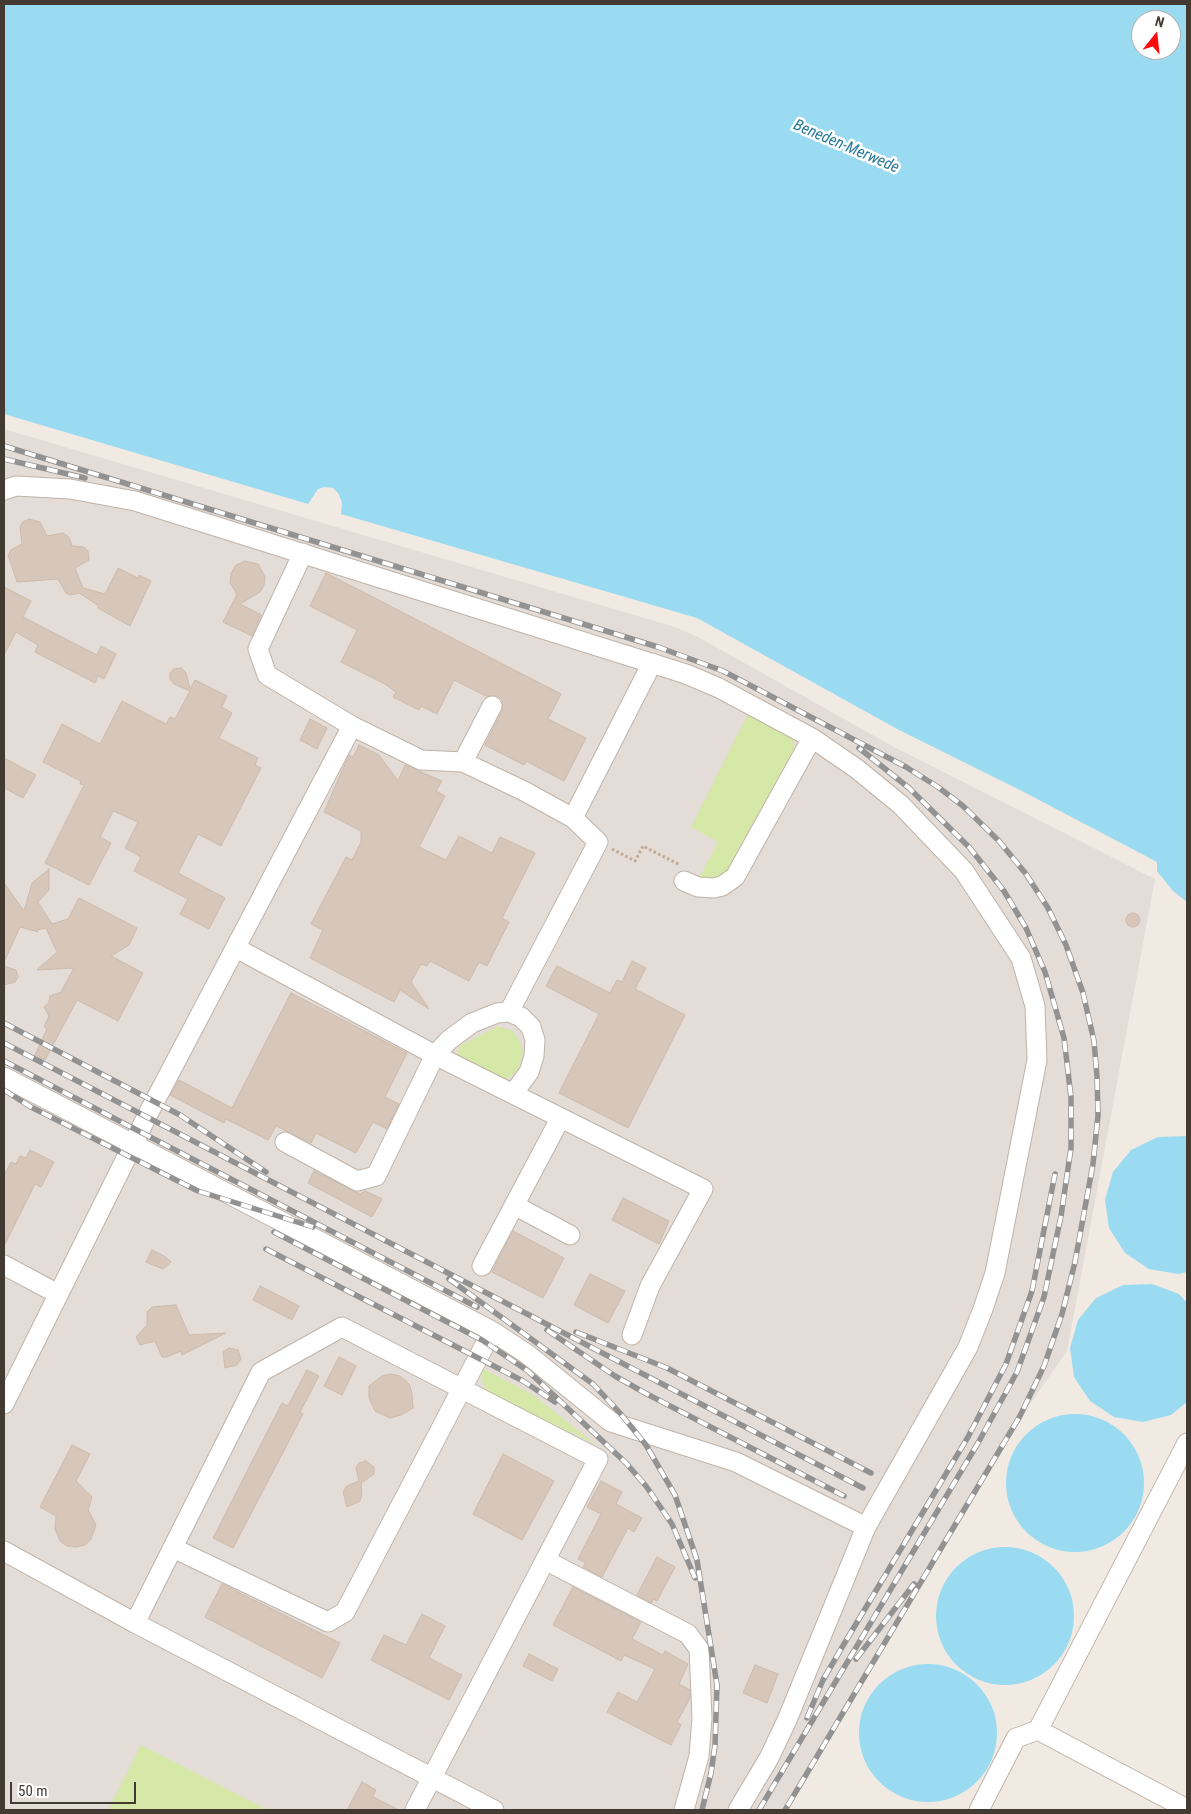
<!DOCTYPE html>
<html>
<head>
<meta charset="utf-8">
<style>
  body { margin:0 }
  #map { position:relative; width:1191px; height:1814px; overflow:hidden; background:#f1eae2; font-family:"Roboto Condensed",sans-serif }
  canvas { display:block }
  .frame { position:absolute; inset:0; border:5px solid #433a32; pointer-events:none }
  .north { position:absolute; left:1131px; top:10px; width:50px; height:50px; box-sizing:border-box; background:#fff; border:1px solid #b4b0ad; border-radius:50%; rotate:16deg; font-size:14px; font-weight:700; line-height:20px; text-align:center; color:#433a32 }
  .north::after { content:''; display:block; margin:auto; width:18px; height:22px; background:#ff0b0b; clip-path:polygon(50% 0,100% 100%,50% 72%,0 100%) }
  .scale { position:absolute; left:10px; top:1782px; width:126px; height:22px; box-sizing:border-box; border:2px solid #433a32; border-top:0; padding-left:6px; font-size:15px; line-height:18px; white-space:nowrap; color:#433a32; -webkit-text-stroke:4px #fff; paint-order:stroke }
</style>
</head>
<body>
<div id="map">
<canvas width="1191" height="1814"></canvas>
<div class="frame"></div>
<div class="north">N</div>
<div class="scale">50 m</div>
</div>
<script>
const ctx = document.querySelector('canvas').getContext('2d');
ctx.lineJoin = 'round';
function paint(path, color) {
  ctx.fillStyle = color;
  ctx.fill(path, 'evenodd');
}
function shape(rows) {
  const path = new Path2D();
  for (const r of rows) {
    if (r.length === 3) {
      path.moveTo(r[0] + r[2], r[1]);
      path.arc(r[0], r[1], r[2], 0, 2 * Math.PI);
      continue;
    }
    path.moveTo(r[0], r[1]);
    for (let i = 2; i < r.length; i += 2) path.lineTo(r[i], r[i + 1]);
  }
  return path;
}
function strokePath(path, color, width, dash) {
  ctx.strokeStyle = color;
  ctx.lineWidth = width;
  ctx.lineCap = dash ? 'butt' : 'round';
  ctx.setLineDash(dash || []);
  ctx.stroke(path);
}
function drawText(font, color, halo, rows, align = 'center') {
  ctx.font = font + ' "Roboto Condensed",sans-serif';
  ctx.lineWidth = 5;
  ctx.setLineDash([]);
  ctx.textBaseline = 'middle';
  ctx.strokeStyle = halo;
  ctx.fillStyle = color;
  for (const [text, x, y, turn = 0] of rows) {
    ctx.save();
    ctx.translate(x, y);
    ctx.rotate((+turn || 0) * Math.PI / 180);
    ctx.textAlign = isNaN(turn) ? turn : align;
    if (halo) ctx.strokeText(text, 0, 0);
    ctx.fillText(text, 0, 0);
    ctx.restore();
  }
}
const industrial = shape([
  [4,429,675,627,698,637,894,747,1155,879,1067,1351,1007,1437,784,1810,4,1810]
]);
const green = shape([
  [748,714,793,738,795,753,732,871,716,881,698,880,718,842,691,827],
  [498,1026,513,1031,520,1042,523,1053,518,1069,509,1078,501,1082,457,1059,456,1055,461,1045],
  [482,1368,533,1395,595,1444,489,1393,482,1382],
  [141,1745,268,1810,108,1810]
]);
const water = shape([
  [4,4,1187,4,1187,902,1173,891,1157,871,1157,862,1022,791,899,730,697,618,341,514,342,502,338,493,333,488,325,487,318,489,308,504,4,414],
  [1141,20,1171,20,1171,50,1141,50],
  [1187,1136,1187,1272,1178,1274,1149,1269,1125,1253,1109,1228,1105,1200,1113,1172,1131,1150,1158,1137],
  [1152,1284,1179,1294,1187,1303,1187,1402,1171,1415,1143,1422,1114,1417,1090,1401,1074,1377,1070,1348,1078,1320,1096,1298,1123,1285],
  [1075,1483,69],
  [1005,1616,69],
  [928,1733,69]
]);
const building = shape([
  [29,519,40,522,47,536,63,533,69,537,72,546,84,547,88,551,89,560,75,568,83,588,105,594,118,568,138,578,139,575,151,581,130,626,98,608,99,606,79,593,71,595,66,593,58,579,17,582,8,555,11,550,22,544,20,527,23,522,29,519],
  [245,561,258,564,265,577,264,585,260,592,240,604,261,615,252,636,223,622,237,594,230,583,231,573,236,565,245,561],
  [326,573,561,694,548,719,586,738,564,781,526,761,524,765,485,745,502,711,502,700,498,696,486,696,454,680,437,714,421,706,419,710,393,697,396,692,385,684,341,662,357,630,310,606,326,573],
  [4,587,31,601,23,617,97,655,101,646,116,654,104,679,98,676,95,683,35,652,38,645,16,632,4,655,4,587],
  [181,668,186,673,190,689,195,680,227,696,222,707,232,713,219,738,258,758,255,765,261,768,221,846,198,834,178,873,225,898,209,929,180,914,188,899,134,871,141,857,125,848,138,822,113,811,100,837,111,843,89,885,45,863,84,785,80,784,81,781,43,762,62,724,100,744,122,701,166,724,170,717,175,719,190,691,174,684,170,679,170,673,174,669,181,668],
  [310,719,327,728,317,749,300,740,310,719],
  [359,745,379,755,398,781,405,765,442,781,436,791,445,796,419,847,446,860,459,836,492,853,500,837,535,853,502,918,509,922,487,966,479,962,469,981,430,961,427,966,421,964,411,982,429,1009,400,990,394,1002,310,958,323,930,311,924,346,857,352,860,361,842,361,831,324,812,349,755,353,757,359,745],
  [4,758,36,775,23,798,4,788,4,758],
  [49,869,49,890,38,902,52,924,68,919,79,898,137,928,129,945,111,956,143,973,118,1021,77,1000,45,1060,35,1055,47,1029,44,1027,49,1016,44,1007,49,1002,50,996,61,992,74,968,37,970,58,951,56,950,46,928,37,930,38,932,20,927,4,962,4,883,24,911,32,883,49,869],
  [1133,920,7],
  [632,961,646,968,635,989,685,1015,628,1128,559,1093,599,1014,546,986,557,966,610,993,617,980,622,982,632,961],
  [4,966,16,970,18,977,15,982,4,985,4,966],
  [291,993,407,1053,385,1097,399,1104,387,1129,373,1122,356,1153,316,1133,311,1143,276,1126,268,1140,226,1119,224,1123,170,1095,179,1080,232,1108,291,993],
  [30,1150,54,1162,41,1187,35,1184,4,1246,4,1176,11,1162,16,1164,20,1156,26,1158,30,1150],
  [314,1171,360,1194,365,1191,382,1199,372,1217,308,1183,314,1171],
  [623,1198,669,1221,659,1244,612,1220,623,1198],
  [513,1231,564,1258,543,1298,492,1272,513,1231],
  [152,1250,164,1256,171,1262,163,1269,146,1262,152,1250],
  [590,1274,625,1291,608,1323,574,1305,590,1274],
  [260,1286,299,1306,292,1320,253,1300,260,1286],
  [176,1305,189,1335,226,1333,182,1355,181,1351,167,1357,162,1357,155,1341,140,1345,136,1337,147,1325,147,1312,152,1307,176,1305],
  [229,1348,238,1350,241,1359,237,1365,225,1368,223,1352,229,1348],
  [339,1357,356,1366,342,1395,324,1386,339,1357],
  [307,1370,319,1376,300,1412,303,1414,233,1548,213,1538,282,1403,288,1406,307,1370],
  [391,1374,400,1376,409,1384,412,1393,413,1408,401,1415,390,1418,375,1411,369,1398,369,1386,382,1376,391,1374],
  [72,1445,90,1454,76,1481,92,1497,88,1510,96,1525,91,1539,85,1545,76,1547,67,1546,60,1541,55,1529,56,1516,40,1507,72,1445],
  [503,1454,554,1481,522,1540,473,1514,503,1454],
  [366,1461,374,1467,374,1474,361,1483,362,1494,360,1501,347,1507,343,1492,347,1486,359,1481,356,1468,359,1463,366,1461],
  [601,1481,622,1492,616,1504,642,1518,634,1532,628,1528,602,1577,583,1567,586,1563,578,1559,601,1514,587,1507,601,1481],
  [657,1557,675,1567,657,1601,653,1599,652,1603,637,1595,657,1557],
  [222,1584,340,1643,322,1678,205,1617,222,1584],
  [573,1587,641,1622,632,1639,663,1655,665,1651,688,1664,679,1684,690,1690,690,1698,677,1722,681,1725,671,1745,607,1712,618,1692,637,1702,655,1669,624,1655,621,1661,553,1625,573,1587],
  [422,1614,445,1626,429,1658,462,1675,449,1700,371,1660,384,1635,406,1645,422,1614],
  [529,1654,558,1669,552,1681,523,1666,529,1654],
  [755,1665,778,1674,767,1703,743,1693,755,1665],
  [362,1782,376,1790,373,1797,399,1810,347,1810,362,1782]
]);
const path = shape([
  [612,849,635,861,643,846,680,865]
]);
const minor = shape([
  [4,490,16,486,70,489,135,501,686,674,719,688,812,738,857,769,901,805,964,871,1021,958,1035,1006,1037,1060,995,1273,983,1309,968,1347,866,1527,787,1720,769,1758,738,1810],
  [303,553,258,649,267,675,352,726,421,760,463,762,524,791,573,818,598,842,509,1012],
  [463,762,492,706],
  [573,818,652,663],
  [684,881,698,887,714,888,722,886,735,877,812,738],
  [236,948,435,1055,703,1189,650,1286,632,1335],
  [4,1077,492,1331,527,1354,611,1422,736,1462,866,1527],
  [285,1142,357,1181,376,1176,435,1055,449,1040,472,1023,497,1013,509,1012,521,1017,531,1027,535,1040,534,1056,529,1072,513,1094],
  [516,1206,570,1235],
  [4,1265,58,1294],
  [482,1266,560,1119],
  [4,1404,148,1114,352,726],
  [173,1548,328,1622,345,1612,492,1331],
  [4,1551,135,1623,494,1810],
  [547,1561,688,1634,699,1649,702,1718,699,1756,684,1810],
  [135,1623,261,1372,342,1327,598,1459,415,1810],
  [1038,1730,1187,1809],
  [979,1810,1016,1738,1038,1730,1187,1443]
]);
const rail = shape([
  [4,446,658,647,723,671,906,767,938,787,963,806,999,841,1026,874,1048,908,1066,945,1083,993,1094,1041,1097,1077,1098,1115,1093,1164,1075,1262,1062,1314,1044,1366,1020,1416,785,1810],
  [4,459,85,478],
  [4,1023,180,1115,266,1172],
  [4,1043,863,1488],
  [4,1061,477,1307],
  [4,1090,31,1107,198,1191,313,1227],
  [274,1232,482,1340,528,1371,626,1463,646,1486,672,1524,695,1578],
  [266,1249,523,1381,555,1402],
  [449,1279,593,1384,620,1413,646,1445,675,1495,697,1560,717,1685,715,1745,711,1773,702,1810],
  [547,1330,615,1376,645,1393,844,1496],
  [576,1332,667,1368,871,1473],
  [856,1659,914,1584],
  [807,1718,823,1680,844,1644,968,1437,1006,1364,1032,1291,1055,1174],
  [759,1810,978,1443,1017,1372,1044,1297,1061,1216,1071,1148,1071,1097,1064,1038,1045,972,1026,928,1004,891,969,847,909,788,859,748]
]);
const waterNames = [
  ["Beneden-Merwede",846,147,23]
];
paint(industrial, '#e3dcd7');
paint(green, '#d5e8a8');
paint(water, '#9adbf2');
paint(building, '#d6c7ba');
strokePath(building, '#cebbaa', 1);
strokePath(minor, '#c0b3a7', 21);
strokePath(path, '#bfaa95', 3, [2.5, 2.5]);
strokePath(minor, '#fff', 19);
strokePath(rail, '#929292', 5.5);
strokePath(rail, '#fff', 4, [11]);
drawText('italic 16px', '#267a98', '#fff', waterNames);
</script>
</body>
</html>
